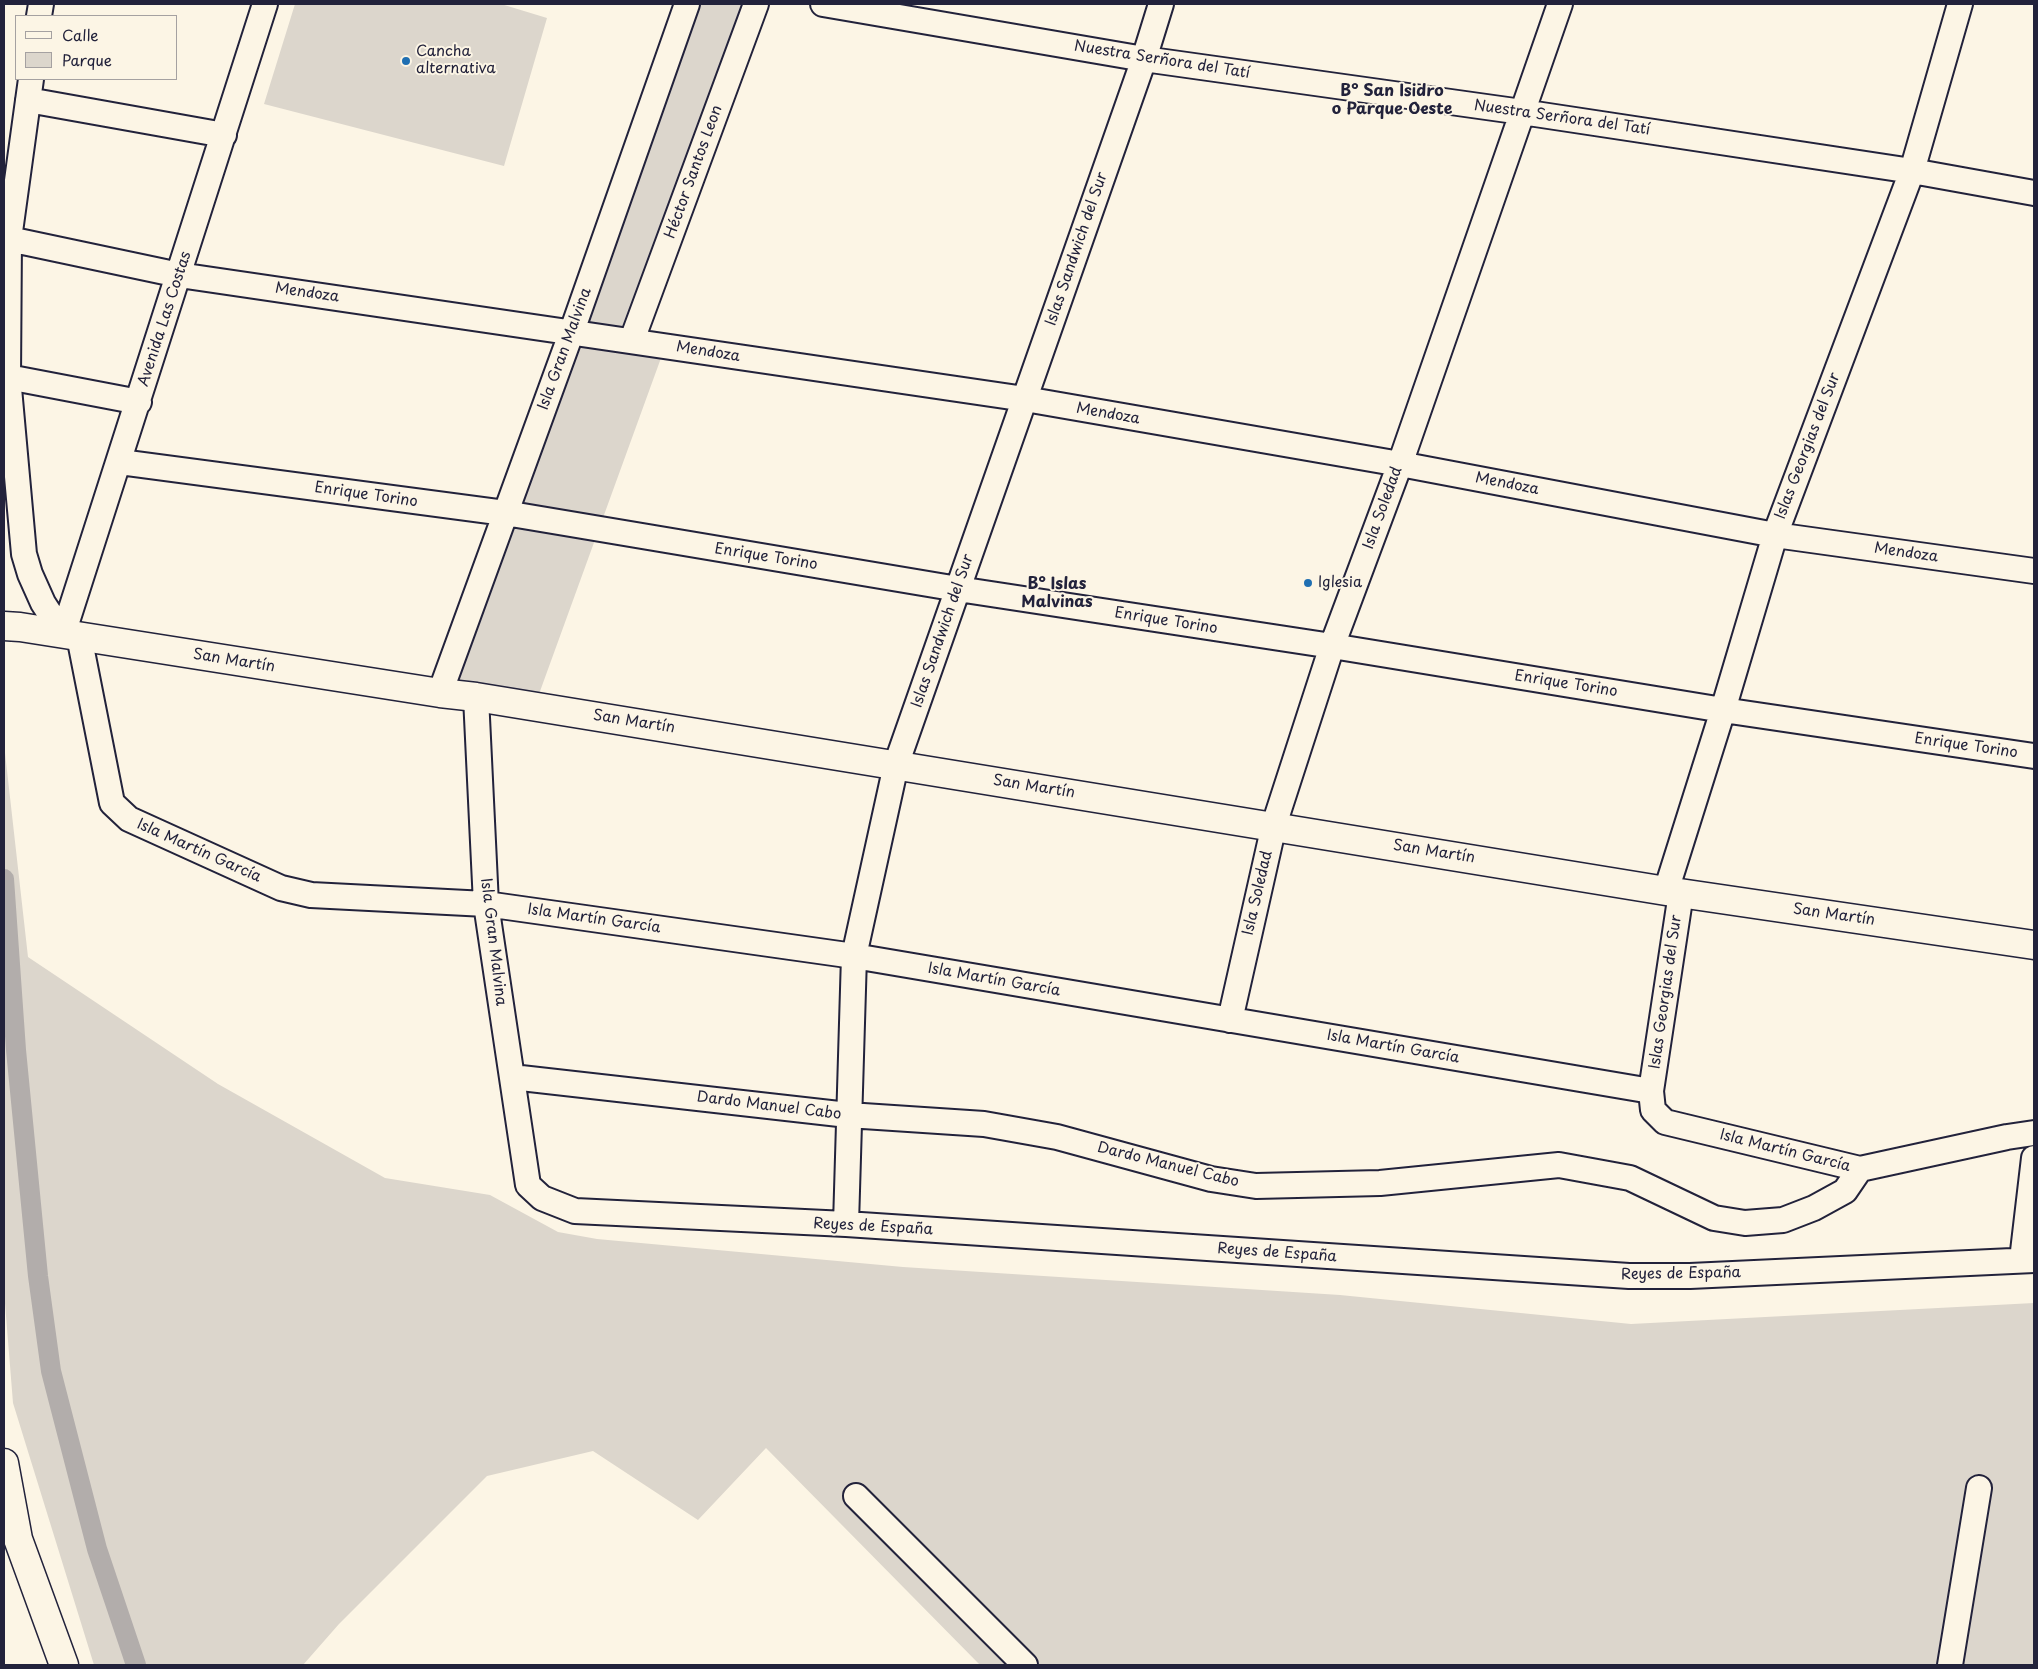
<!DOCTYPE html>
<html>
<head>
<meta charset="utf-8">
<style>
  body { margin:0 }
  #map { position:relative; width:2038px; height:1669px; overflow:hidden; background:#fcf5e5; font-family:"Playpen Sans",sans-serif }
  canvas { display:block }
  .frame { position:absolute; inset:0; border:5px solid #22223b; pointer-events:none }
  .legend { position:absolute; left:15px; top:15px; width:162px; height:65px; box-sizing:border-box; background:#fcf5e5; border:1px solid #a5a1a1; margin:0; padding:6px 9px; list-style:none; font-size:15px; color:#22223b }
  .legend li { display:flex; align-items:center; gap:10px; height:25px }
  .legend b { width:25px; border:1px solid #a5a1a1 }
</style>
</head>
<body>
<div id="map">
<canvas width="2038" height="1669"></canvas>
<div class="frame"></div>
<ul class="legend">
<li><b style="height:6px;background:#fcf5e5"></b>Calle</li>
<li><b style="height:14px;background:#dcd6cc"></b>Parque</li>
</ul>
</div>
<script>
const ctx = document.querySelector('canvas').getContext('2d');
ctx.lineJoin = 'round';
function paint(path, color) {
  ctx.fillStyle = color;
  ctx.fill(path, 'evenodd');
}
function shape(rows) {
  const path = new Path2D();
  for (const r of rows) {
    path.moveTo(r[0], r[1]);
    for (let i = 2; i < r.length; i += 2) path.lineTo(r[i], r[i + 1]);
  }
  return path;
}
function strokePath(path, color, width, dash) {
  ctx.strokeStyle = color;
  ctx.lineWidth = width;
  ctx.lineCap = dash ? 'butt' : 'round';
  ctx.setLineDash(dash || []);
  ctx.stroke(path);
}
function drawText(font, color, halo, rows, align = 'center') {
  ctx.font = font + ' "Playpen Sans",sans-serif';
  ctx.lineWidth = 4;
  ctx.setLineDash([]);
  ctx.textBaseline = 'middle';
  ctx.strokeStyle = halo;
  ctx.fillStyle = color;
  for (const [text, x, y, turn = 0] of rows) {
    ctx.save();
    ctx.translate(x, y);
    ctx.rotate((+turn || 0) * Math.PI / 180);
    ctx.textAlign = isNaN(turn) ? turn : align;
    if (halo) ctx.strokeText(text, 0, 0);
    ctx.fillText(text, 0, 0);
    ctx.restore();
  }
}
const green = shape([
  [295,4,501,4,547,18,504,166,264,104],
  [688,4,755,4,631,341,665,347,535,705,442,692],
  [4,744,28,957,218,1084,385,1178,490,1195,558,1232,597,1239,903,1267,1340,1295,1631,1324,2034,1303,2034,1665,980,1665,766,1448,698,1520,593,1451,487,1476,339,1624,303,1665,94,1665,13,1403,4,1291]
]);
const canal = shape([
  [4,879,16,1050,38,1276,51,1371,97,1549,136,1665]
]);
const minor = shape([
  [823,4,1144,59,1522,112,1912,171,2034,193],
  [39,16,41,4],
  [31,79,9,239,8,377,24,554,30,574,43,603,63,634],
  [28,100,224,135],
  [9,239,179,275,1025,399,1400,464,1775,535,2034,571],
  [632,340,756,4],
  [8,377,139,402],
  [120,462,505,513,958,589,1332,646,1723,710,2034,756],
  [63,634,265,4],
  [79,636,112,803,129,819,281,888,311,895,486,904,854,956,1651,1091,1653,1110,1665,1122,1860,1169,2007,1137,2034,1133],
  [440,693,572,331,687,4],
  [476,697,486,904,528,1185,542,1198,575,1211,846,1224,1629,1276,1690,1276,2034,1260],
  [1666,891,1723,710,1775,535,1912,171,1960,4],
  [1230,1020,1274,825,1332,646,1400,464,1560,4],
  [512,1077,848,1115,984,1124,1057,1137,1211,1179,1256,1186,1380,1183,1559,1165,1630,1178,1714,1218,1745,1223,1783,1220,1814,1208,1845,1191,1860,1169],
  [1651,1091,1681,893],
  [846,1224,854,956,896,765,1144,59,1161,4],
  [2022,1260,2034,1158],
  [856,1496,1025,1665],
  [1950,1665,1979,1488]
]);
const major = shape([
  [4,626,20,627,440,693,476,697,1666,891,2034,945],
  [4,1463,18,1539,64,1665]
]);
const markers = [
  [406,61,5,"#1f6fb2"],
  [1308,583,5,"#1f6fb2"]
];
const poiNames = [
  ["Cancha",416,52],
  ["alternativa",416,69],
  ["Iglesia",1318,583]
];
const streetNames = [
  ["Nuestra Serñora del Tatí",1162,60,9],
  ["Nuestra Serñora del Tatí",1562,118,8],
  ["Héctor Santos Leon",694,172,-70],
  ["Islas Sandwich del Sur",1077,249,-71],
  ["Mendoza",307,293,8],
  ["Avenida Las Costas",165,319,-72],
  ["Isla Gran Malvina",565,349,-70],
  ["Mendoza",708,352,9],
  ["Mendoza",1108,414,10],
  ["Islas Georgias del Sur",1808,446,-69],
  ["Mendoza",1507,484,11],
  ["Enrique Torino",366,495,8],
  ["Isla Soledad",1383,508,-70],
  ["Mendoza",1906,553,8],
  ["Enrique Torino",766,557,9],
  ["Enrique Torino",1166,621,9],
  ["Islas Sandwich del Sur",943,631,-71],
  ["San Martín",234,661,9],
  ["Enrique Torino",1566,684,9],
  ["San Martín",634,722,9],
  ["Enrique Torino",1966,746,8],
  ["San Martín",1034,787,9],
  ["Isla Martín García",199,851,24],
  ["San Martín",1434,852,9],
  ["Isla Soledad",1258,893,-77],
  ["San Martín",1834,915,8],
  ["Isla Martín García",594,919,8],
  ["Isla Gran Malvina",493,942,83],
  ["Isla Martín García",994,980,10],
  ["Islas Georgias del Sur",1666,992,-82],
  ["Isla Martín García",1393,1047,10],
  ["Dardo Manuel Cabo",769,1106,7],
  ["Isla Martín García",1785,1151,14],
  ["Dardo Manuel Cabo",1168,1165,14],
  ["Reyes de España",873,1227,3],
  ["Reyes de España",1277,1253,4],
  ["Reyes de España",1681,1274,-1]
];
const neighbourhoodNames = [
  ["B° San Isidro",1392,92],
  ["o Parque Oeste",1392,110],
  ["B° Islas",1057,585],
  ["Malvinas",1057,603]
];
paint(green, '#dcd6cc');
strokePath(canal, '#b2adab', 20);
strokePath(minor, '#22223b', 28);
strokePath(major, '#22223b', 31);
strokePath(minor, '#fcf5e5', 24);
strokePath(major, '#fcf5e5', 28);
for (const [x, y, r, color] of markers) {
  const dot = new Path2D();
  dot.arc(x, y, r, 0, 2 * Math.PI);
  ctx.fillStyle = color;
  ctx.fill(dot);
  strokePath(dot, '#fcf5e5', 2);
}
drawText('15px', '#22223b', '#fcf5e5', poiNames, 'left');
drawText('15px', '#22223b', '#fcf5e5', streetNames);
drawText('bold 16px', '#22223b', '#fcf5e5', neighbourhoodNames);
</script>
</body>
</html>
